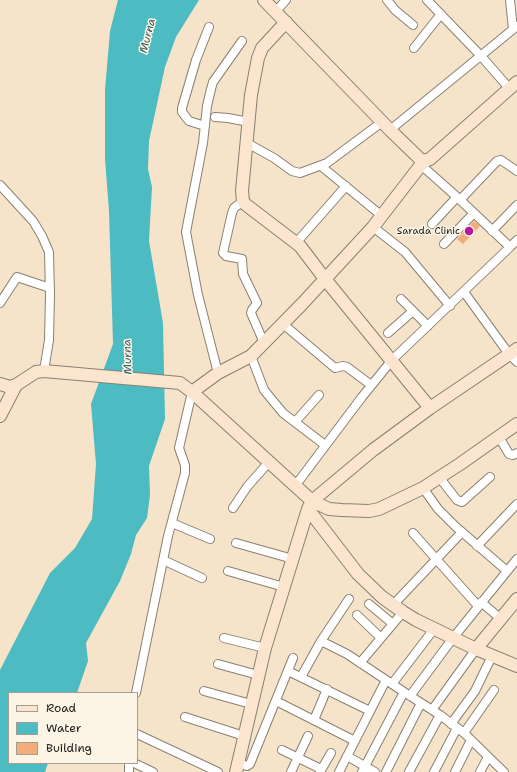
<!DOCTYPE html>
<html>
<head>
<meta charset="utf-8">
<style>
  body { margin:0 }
  #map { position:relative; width:517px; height:772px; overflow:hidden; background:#f5e4c9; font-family:"Shantell Sans",sans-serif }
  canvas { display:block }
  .legend { position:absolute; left:8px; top:692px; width:130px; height:72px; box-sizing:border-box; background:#fcf5e5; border:1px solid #a29e95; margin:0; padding:5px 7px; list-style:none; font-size:12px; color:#1c1c1c }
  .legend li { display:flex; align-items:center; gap:8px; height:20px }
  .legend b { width:20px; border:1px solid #a29e95 }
</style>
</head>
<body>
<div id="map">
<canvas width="517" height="772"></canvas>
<ul class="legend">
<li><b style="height:5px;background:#fce5cf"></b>Road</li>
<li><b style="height:11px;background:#4cbbc2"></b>Water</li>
<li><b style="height:11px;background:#f4ac7b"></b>Building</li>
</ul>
</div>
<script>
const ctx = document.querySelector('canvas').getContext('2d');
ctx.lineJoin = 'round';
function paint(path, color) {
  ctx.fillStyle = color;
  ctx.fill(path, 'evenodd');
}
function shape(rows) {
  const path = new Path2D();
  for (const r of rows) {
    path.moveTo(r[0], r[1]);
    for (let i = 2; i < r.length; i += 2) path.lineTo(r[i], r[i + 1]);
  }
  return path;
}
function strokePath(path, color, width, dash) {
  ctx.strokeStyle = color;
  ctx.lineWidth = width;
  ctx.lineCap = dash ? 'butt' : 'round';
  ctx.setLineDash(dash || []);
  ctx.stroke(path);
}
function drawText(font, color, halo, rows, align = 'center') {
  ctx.font = font + ' "Shantell Sans",sans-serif';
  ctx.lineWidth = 3;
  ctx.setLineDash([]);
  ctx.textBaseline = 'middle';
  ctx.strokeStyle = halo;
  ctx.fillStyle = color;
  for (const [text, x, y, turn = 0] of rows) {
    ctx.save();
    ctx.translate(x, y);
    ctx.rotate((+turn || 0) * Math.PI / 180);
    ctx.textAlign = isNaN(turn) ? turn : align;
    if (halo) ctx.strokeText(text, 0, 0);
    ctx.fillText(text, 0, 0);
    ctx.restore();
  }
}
const water = shape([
  [118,0,199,0,176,37,165,67,149,141,148,169,152,187,149,241,163,323,165,419,149,466,150,495,147,518,136,535,131,554,120,581,86,643,88,661,77,693,9,693,9,763,48,763,45,772,0,772,0,670,50,573,75,548,92,519,96,464,91,404,113,344,109,211,105,159,105,90,110,31]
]);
const building = shape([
  [474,221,480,226,463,244,457,239]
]);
const street = shape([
  [387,0,395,10,413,25],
  [427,0,481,56,509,88],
  [510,0,513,29],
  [276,11,286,0],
  [414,48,441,14],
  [215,117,228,118,249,122],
  [205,126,189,121,182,112,182,108,196,60,209,27],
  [390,130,517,26],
  [247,143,274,158,292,171,300,173,327,163,382,122],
  [421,165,457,197,510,247,517,240],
  [321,166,382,216],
  [0,185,33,221,42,236,49,252,50,295,49,340,44,371],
  [460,200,497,161,501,160,517,171],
  [243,201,234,208,232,213,223,253,226,256,242,259,243,274,257,303,252,310,251,313,264,343],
  [432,224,457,197],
  [373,227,405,252,450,306],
  [492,231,517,205],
  [296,243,346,186],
  [444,244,474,213],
  [464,292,509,354,517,362],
  [401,299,428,326],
  [0,303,17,277,50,288],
  [283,324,335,368,343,366,347,367,371,385],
  [388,333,413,311],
  [251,356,264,390,283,413,325,445],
  [218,373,198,295,186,232,203,143,207,106,211,89,213,82,242,41],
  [295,422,319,395],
  [499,437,509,454,513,455,517,453],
  [439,477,457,500,462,502,490,477],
  [295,486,362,397,392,360,510,247],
  [423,488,438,509,455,526,507,571],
  [233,508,247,487,269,462],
  [172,523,210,539],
  [413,533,478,606],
  [236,543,293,559],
  [477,546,517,504],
  [163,560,202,578],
  [228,571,284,587],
  [481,602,501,619],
  [369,604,393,624],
  [393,605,462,532],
  [357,615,381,638],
  [224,638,265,648],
  [321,641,347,654,404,692],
  [360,663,403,612],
  [218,664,258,675],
  [288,671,370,711],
  [301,677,321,641,349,599],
  [392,684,434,629],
  [204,691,251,704],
  [136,693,168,536,185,473,185,465,179,448,192,392],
  [410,696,453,638,517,559],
  [276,701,355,741],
  [432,710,476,649],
  [185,717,244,736],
  [314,720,327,689],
  [451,724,475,691,492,656],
  [464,733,494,690],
  [137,734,218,772],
  [282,750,321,769],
  [347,756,375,772],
  [134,763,153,772],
  [238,763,247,766,250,764,293,658],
  [129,772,129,763],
  [291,772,308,736],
  [320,772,331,753],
  [339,772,386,680],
  [362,772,404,692,440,715,464,733,504,772],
  [386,772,421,703],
  [409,772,440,715],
  [434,772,457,728],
  [455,772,471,740],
  [480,772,488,757]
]);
const secondary = shape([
  [264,0,390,130,420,159,424,161,430,159,517,82],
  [286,22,262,48,258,58,251,95,242,191,243,201,245,204,300,246,325,279,430,408],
  [0,384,10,387,16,385,36,372,44,371,180,383,192,392,312,501,329,509,342,510,369,511,379,509,423,488,460,464,517,424],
  [192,392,218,373,251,356,302,304,373,227,424,161],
  [0,416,16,385],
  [308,509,358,574,382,597,403,612,416,620,476,649,517,666],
  [476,649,517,599],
  [236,772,265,648,308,509,312,501,373,450,430,408,517,349]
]);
const markers = [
  [469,231,5,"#b5179e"]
];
const poiNames = [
  ["Sarada Clinic",460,231]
];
const waterNames = [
  ["Murna",148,36,-76],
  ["Murna",128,357,-92]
];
paint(water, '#4cbbc2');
paint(building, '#f4ac7b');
strokePath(street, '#888072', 10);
strokePath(secondary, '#888072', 14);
strokePath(street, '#fff', 8);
strokePath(secondary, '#fce5cf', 12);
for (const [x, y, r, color] of markers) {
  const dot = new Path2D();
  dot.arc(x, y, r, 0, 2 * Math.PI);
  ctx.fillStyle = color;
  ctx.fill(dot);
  strokePath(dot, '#fcf5e5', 1.5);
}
drawText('10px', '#1c1c1c', '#fcf5e5', poiNames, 'right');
drawText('italic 11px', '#2f5c5e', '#fcf5e5', waterNames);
</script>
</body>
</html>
